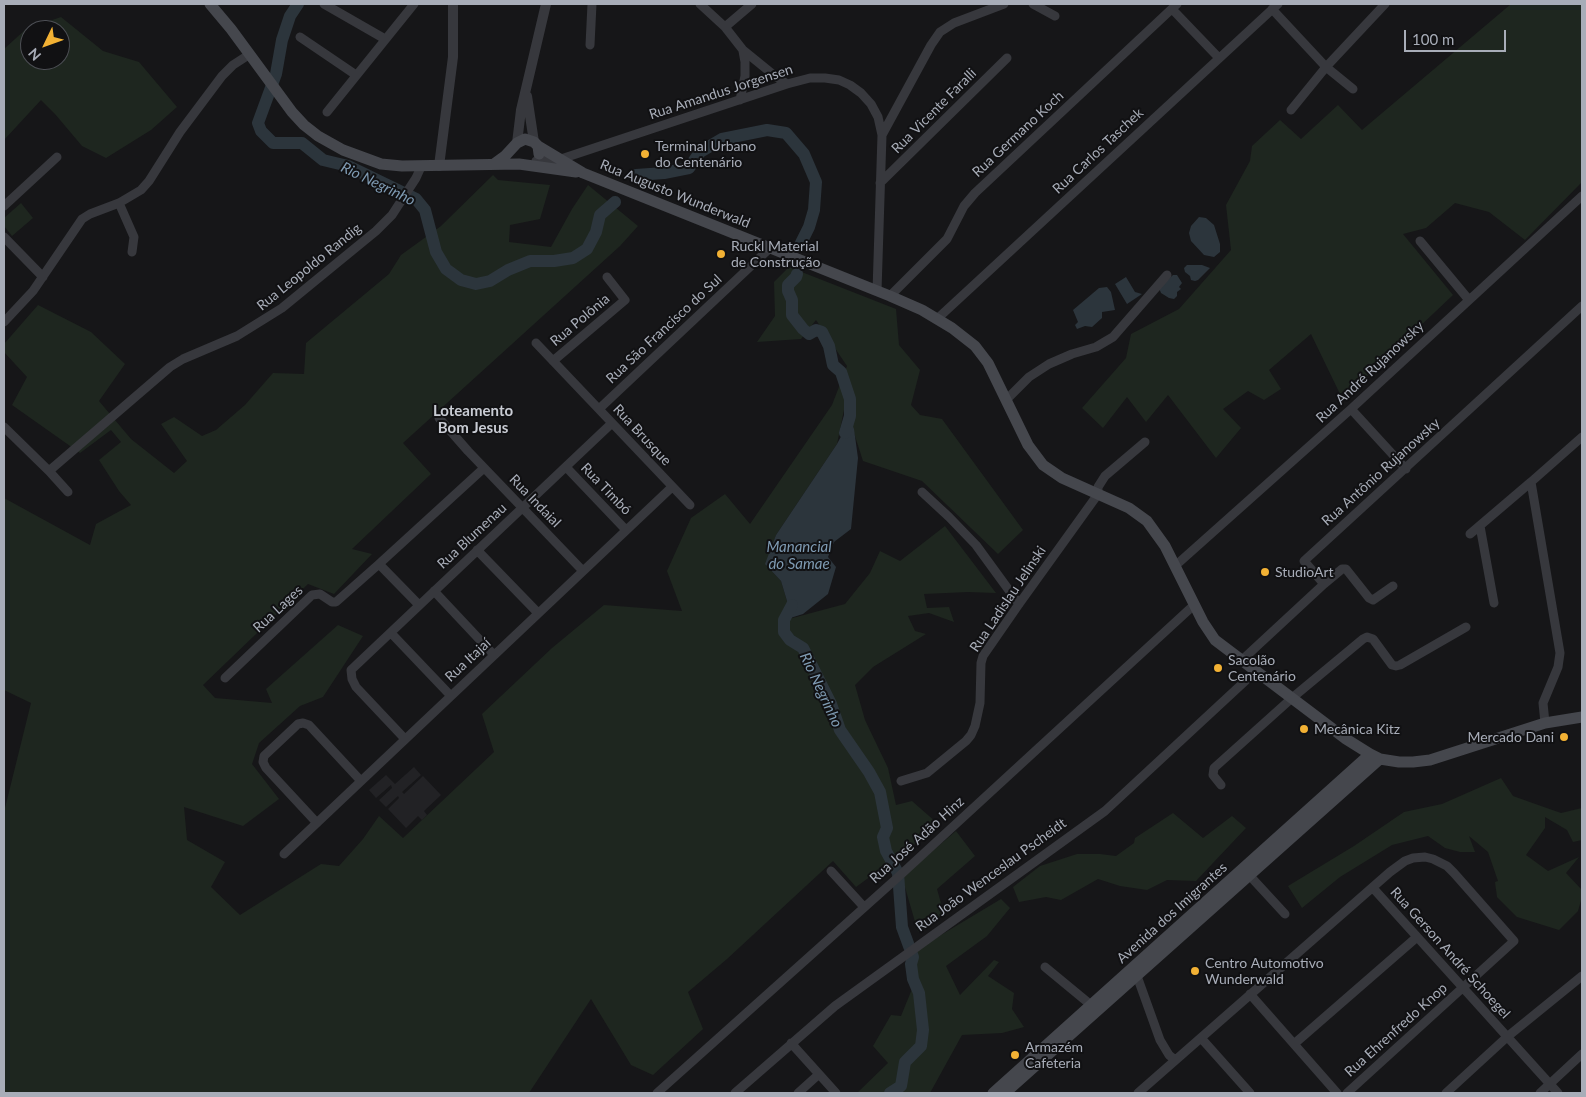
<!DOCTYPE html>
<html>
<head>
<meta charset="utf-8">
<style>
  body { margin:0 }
  #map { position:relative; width:1586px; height:1097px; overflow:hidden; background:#161618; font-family:Lato,sans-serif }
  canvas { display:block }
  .frame { position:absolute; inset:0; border:5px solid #a8adb8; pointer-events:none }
  .north { position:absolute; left:20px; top:20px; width:50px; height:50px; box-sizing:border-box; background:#111113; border:1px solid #4d4f55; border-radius:50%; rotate:228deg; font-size:14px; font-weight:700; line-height:20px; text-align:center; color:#a8adb8 }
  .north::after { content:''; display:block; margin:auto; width:18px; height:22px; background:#f2b134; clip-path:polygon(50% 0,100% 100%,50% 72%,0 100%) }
  .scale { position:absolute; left:1404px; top:30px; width:102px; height:22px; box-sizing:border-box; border:2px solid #a8adb8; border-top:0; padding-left:6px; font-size:15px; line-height:18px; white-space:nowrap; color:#a8adb8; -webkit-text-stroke:4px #111113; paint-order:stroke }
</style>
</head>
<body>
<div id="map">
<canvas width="1586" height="1097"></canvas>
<div class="frame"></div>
<div class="north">N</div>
<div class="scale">100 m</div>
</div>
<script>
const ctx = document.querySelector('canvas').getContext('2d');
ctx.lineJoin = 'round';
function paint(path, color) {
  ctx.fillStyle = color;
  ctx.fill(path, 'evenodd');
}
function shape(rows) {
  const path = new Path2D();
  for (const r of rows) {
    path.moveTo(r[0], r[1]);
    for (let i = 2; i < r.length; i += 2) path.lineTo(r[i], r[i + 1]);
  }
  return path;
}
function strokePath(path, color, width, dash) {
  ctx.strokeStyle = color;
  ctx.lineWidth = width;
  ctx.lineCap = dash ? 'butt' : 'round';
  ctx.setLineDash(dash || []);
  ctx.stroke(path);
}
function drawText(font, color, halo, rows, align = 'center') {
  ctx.font = font + ' Lato,sans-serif';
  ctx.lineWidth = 4;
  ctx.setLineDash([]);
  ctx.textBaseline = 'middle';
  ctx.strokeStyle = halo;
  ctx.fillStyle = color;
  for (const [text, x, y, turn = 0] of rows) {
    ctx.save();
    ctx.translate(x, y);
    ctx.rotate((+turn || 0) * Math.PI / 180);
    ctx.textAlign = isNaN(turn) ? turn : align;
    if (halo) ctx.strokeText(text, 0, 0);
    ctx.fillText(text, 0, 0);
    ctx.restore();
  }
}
const built = shape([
  [414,767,421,775,402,792,404,794,423,776,441,795,424,811,427,815,422,820,418,816,406,828,388,809,399,798,398,796,386,807,379,800,392,788,391,785,376,798,369,790,386,775,395,784]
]);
const green = shape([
  [1511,4,1582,4,1582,182,1525,240,1489,212,1455,203,1426,228,1403,234,1453,295,1362,381,1340,394,1311,334,1269,370,1281,389,1264,400,1248,391,1223,409,1241,428,1216,458,1168,395,1146,422,1127,397,1103,428,1082,408,1126,358,1131,334,1179,309,1231,250,1226,205,1250,161,1252,146,1280,120,1301,139,1338,105,1362,130],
  [61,17,103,51,139,62,177,107,151,130,106,158,82,146,55,114,41,100,4,140,4,49,26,29],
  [30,30,60,30,60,60,30,60],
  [493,175,498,180,550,185,540,219,510,225,509,242,551,247,572,209,588,185,638,226,620,246,403,443,431,474,352,549,372,554,334,594,308,584,203,685,215,698,272,703,266,689,338,625,363,636,323,697,300,706,259,743,252,764,279,799,243,826,184,807,187,840,225,862,211,887,240,915,321,864,339,866,363,839,379,816,403,838,494,752,482,714,552,648,604,605,682,611,667,571,691,518,725,494,750,524,832,405,847,366,816,320,801,339,757,342,775,316,774,282,789,267,896,309,899,345,920,370,911,405,920,415,942,419,1023,530,998,554,922,481,863,461,845,405,837,444,776,535,766,565,781,581,787,601,785,620,845,604,870,573,880,551,900,561,945,526,996,593,968,592,924,594,927,608,949,607,954,622,929,613,908,616,915,631,926,634,873,667,855,685,865,720,888,768,896,805,912,801,937,823,919,841,856,887,833,861,727,959,688,992,703,1029,653,1075,631,1065,591,999,529,1093,4,1093,4,812,31,703,4,690,4,498,90,545,96,524,131,505,119,491,99,460,121,442,111,430,80,453,12,405,27,377,4,352,4,344,38,305,91,332,125,364,99,401,131,439,174,473,187,461,161,424,174,417,202,436,216,430,245,405,273,373,304,374,306,343,389,274,401,255,441,226],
  [21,203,33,218,12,236,4,226,4,218],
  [1501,778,1513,796,1541,806,1561,813,1582,808,1582,840,1573,842,1567,830,1545,817,1545,828,1526,855,1548,871,1579,857,1566,873,1582,890,1582,897,1578,911,1559,930,1517,917,1497,897,1495,882,1498,881,1488,852,1469,836,1475,852,1460,852,1445,848,1428,836,1392,845,1340,877,1302,908,1288,886,1354,846,1404,812,1442,804],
  [1173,813,1203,838,1232,816,1246,828,1196,881,1167,880,1147,890,1120,886,1098,879,1061,900,1046,897,1019,902,1013,887,1040,866,1077,854,1100,854,1116,856,1134,843,1135,838],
  [956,831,975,856,937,889,944,914,918,932,902,877],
  [1001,899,1010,908,987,936,946,966,960,995,994,960,999,962,988,976,1014,993,1012,1009,1024,1027,1002,1033,962,1035,930,1093,857,1093,888,1063,873,1046,891,1015,901,1016,912,989,905,965,916,950]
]);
const water = shape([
  [1199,217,1206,218,1214,225,1220,244,1220,252,1214,257,1204,255,1191,241,1189,233,1191,226],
  [1187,265,1202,265,1210,268,1198,280,1195,281,1191,280,1190,276,1185,272,1184,268],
  [1173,275,1177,275,1182,283,1179,287,1181,289,1177,292,1177,296,1174,299,1169,298,1161,293,1159,288],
  [1126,277,1135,292,1142,294,1127,304,1115,284],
  [1107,287,1111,292,1115,310,1102,312,1102,318,1092,327,1085,326,1077,329,1075,325,1078,322,1073,310,1099,288],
  [849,416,854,429,858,458,851,529,834,542,828,557,836,567,828,594,803,614,784,620,787,601,781,581,765,564,776,535,837,444,846,427]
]);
const river = shape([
  [298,4,290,16,282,40,276,74,258,123,261,131,273,143,302,143,323,160,348,166,416,199,425,210,436,252,446,269,461,280,476,284,490,281,508,270,530,261,554,261,573,258,587,249,596,232,600,215,615,202],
  [636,175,664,173,689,168,700,152,722,139,767,130,786,133,804,154,816,182,814,210,809,227,801,243],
  [797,274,796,277,788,285,788,291,792,300,792,315,803,329,809,334,816,330,822,332,829,346,833,365,841,372,850,399,850,416,845,433],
  [792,605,784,620,784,632,790,640,803,648,831,704,840,730,869,772,880,792,887,828,883,837,886,851,898,873,902,927,913,957,911,964,913,979,919,993,923,1030,921,1046,905,1062,901,1086,890,1093]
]);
const minor = shape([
  [324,4,385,39],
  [700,4,725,27,743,50,775,76,787,84],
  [1033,4,1055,16],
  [1172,9,1219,58],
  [1272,9,1326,67,1353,89],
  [725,27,752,4],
  [300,37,356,75],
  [590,45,592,4],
  [740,100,745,76,745,62,743,51],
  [1291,110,1326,67,1385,4],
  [327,112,414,4],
  [882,135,931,45,940,32,954,23,1004,4],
  [536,161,561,159,787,84,810,78,825,78,839,80,850,85,861,93,871,104,878,117,882,135,877,291],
  [880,183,1007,58],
  [119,203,134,237,132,252],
  [4,206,57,157],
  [4,237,43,277],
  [1420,241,1469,300],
  [890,296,947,239,964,206,975,193,1177,4],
  [937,319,1278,4],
  [4,322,33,291,82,219,90,214,119,203,141,190,149,181,180,132,222,76,233,65,250,54],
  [536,343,690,505],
  [553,361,625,300,607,277],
  [1007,399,1029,377,1049,364,1072,354,1096,347,1113,337,1167,275],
  [599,409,770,248],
  [1351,409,1406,469],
  [439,418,468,451,583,571],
  [4,427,49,471,68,492],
  [566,467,626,530],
  [49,471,170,367,183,359,237,336,282,308,376,231,392,215,416,178,421,167],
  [922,492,949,517,976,545,1019,604],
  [1480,526,1494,603],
  [1470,534,1531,482],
  [477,550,538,613],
  [379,564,484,468],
  [1175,566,1351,409,1582,196],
  [1324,584,1342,569,1346,569,1369,598,1373,600,1393,586],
  [434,591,494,655],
  [391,633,451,696],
  [1242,660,1324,584,1304,561,1582,306],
  [225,678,312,595,320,594,332,602,336,602,379,564,419,605],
  [1545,723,1543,703,1558,667,1560,653,1531,482,1582,437],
  [405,739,356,687,352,679,351,670,612,423],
  [901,781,927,773,966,741,971,735,975,726,980,703,981,663,983,656,1019,604,1098,494,1098,487,1105,476,1145,442],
  [1221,785,1213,775,1214,768,1292,698,1363,639,1367,637,1373,639,1392,665,1396,666,1400,665,1466,627],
  [317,823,266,768,263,762,264,756,298,724,303,723,309,725,361,781],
  [284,854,672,487],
  [831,871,864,907],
  [1250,876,1285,914],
  [1373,888,1558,1093],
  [1045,967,1091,1005],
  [1137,976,1160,1040,1169,1055,1175,1060],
  [1250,994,1337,1093],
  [1201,1038,1250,1093],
  [791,1043,836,1093],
  [1294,1044,1417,937],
  [657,1093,896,879,1194,605],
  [735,1093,835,1006,1105,811,1256,671],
  [798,1093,818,1075],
  [1138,1093,1390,872,1405,861,1413,858,1425,857,1433,859,1447,866,1454,873,1514,941,1347,1093],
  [1446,1093,1507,1037,1582,976],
  [1540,1093,1582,1054]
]);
const tertiary = shape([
  [527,96,534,142],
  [517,143,521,110,546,4],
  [439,166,453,57,453,4]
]);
const secondary = shape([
  [210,4,231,29,292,112,304,125,318,136,343,150,381,164,402,166,519,164,576,172],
  [538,146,583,173,890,296,922,310,952,328,975,346,988,363,1028,445,1043,465,1062,478,1129,508,1147,521,1165,546,1203,622,1215,640,1346,739,1370,754,1380,759,1399,762,1413,762,1430,760,1545,723,1582,717],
  [494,164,505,156,517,143,525,139,534,142,538,146,539,154],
  [993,1093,1370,754],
  [1005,1093,1380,759]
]);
const markers = [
  [645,154,5,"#f2b134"],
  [721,254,5,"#f2b134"],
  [1265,572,5,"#f2b134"],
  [1218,668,5,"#f2b134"],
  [1304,729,5,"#f2b134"],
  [1564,737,5,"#f2b134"],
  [1195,971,5,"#f2b134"],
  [1015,1055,5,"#f2b134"]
];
const streetNames = [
  ["Rua Amandus Jorgensen",721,92,-18],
  ["Rua Vicente Faralli",934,111,-45],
  ["Rua Germano Koch",1018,134,-43],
  ["Rua Carlos Taschek",1098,151,-43],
  ["Rua Augusto Wunderwald",675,194,22],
  ["Rua Leopoldo Randig",309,267,-39],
  ["Rua Polônia",580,320,-40],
  ["Rua São Francisco do Sul",664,329,-43],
  ["Rua André Rujanowsky",1370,372,-43],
  ["Rua Brusque",642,435,47],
  ["Rua Antônio Rujanowsky",1381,472,-42],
  ["Rua Timbó",606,489,46],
  ["Rua Indaial",535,501,46],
  ["Rua Blumenau",472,536,-43],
  ["Rua Ladislau Jelinski",1008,599,-56],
  ["Rua Lages",278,609,-43],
  ["Rua Itajaí",468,660,-43],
  ["Rua José Adão Hinz",917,840,-42],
  ["Rua João Wenceslau Pscheidt",991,875,-36],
  ["Avenida dos Imigrantes",1172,913,-42],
  ["Rua Gerson André Schoegel",1450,953,48],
  ["Rua Ehrenfredo Knop",1396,1030,-42]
];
const poiNames = [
  ["Terminal Urbano",655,146],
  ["do Centenário",655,162],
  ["Ruckl Material",731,246],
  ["de Construção",731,262],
  ["StudioArt",1275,572],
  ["Sacolão",1228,660],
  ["Centenário",1228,676],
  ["Mecânica Kitz",1314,729],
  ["Mercado Dani",1554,737,"right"],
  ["Centro Automotivo",1205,963],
  ["Wunderwald",1205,979],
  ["Armazém",1025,1047],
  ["Cafeteria",1025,1063]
];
const waterNames = [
  ["Rio Negrinho",378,184,26],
  ["Manancial",799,547],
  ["do Samae",799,564],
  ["Rio Negrinho",821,690,65]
];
const neighbourhoodNames = [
  ["Loteamento",473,411],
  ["Bom Jesus",473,428]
];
paint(built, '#222225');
paint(green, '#1e261f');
paint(water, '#2c353c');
strokePath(river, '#2c353c', 12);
strokePath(minor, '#37383d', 9);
strokePath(tertiary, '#37383d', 10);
strokePath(secondary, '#45474d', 11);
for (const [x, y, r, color] of markers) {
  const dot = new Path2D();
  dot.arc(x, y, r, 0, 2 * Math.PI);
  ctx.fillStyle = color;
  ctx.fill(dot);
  strokePath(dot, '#111113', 2);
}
drawText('14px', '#a8adb8', '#111113', streetNames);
drawText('14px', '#a8adb8', '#111113', poiNames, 'left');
drawText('italic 15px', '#7f9bb3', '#111113', waterNames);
drawText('bold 15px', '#c9ccd4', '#111113', neighbourhoodNames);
</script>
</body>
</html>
